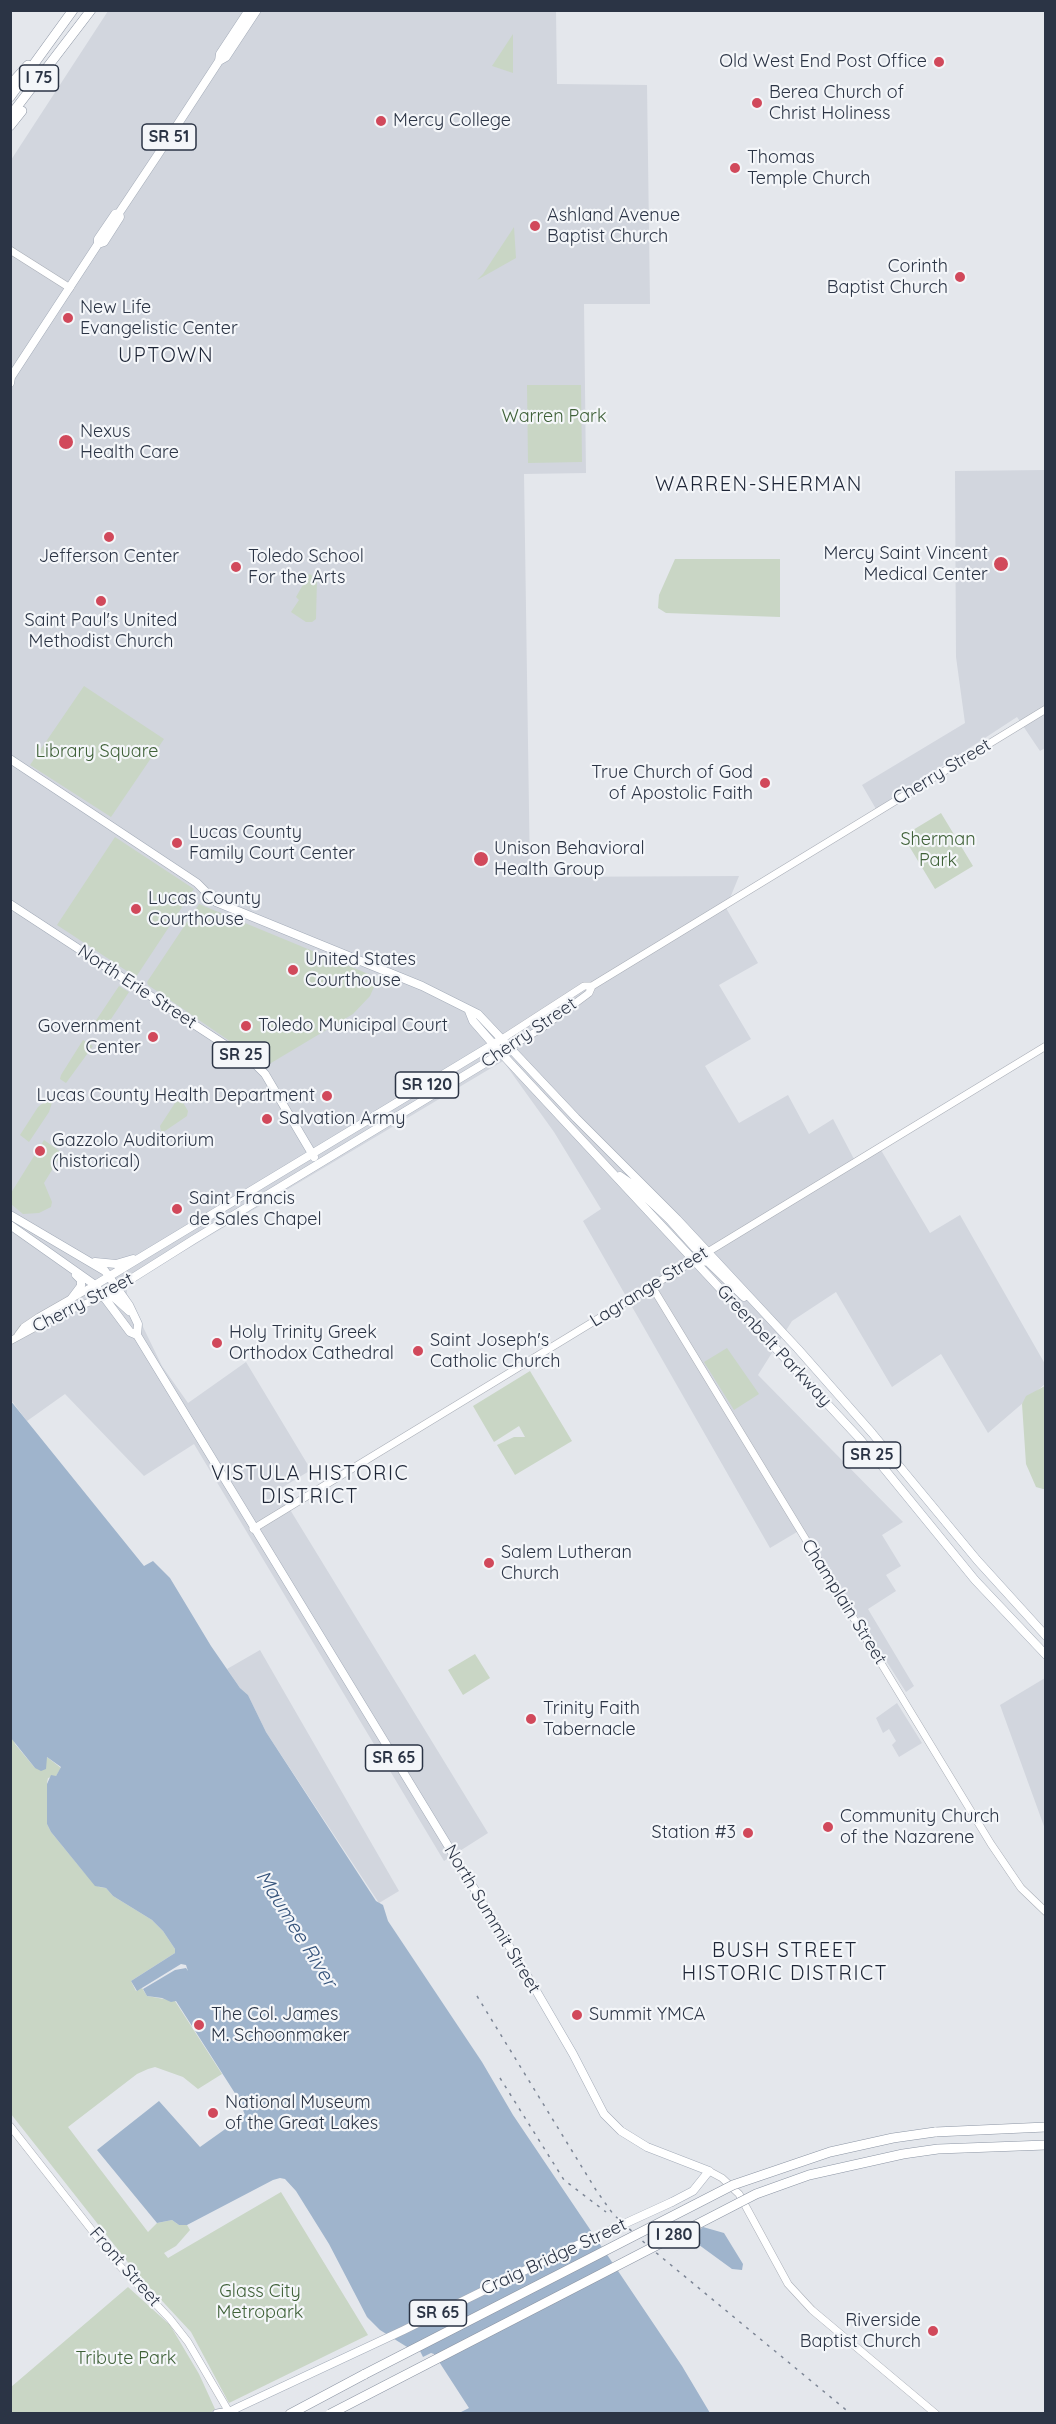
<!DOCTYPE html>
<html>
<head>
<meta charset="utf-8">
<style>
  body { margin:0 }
  #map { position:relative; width:1056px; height:2424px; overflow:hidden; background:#e4e7ec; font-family:Quicksand,sans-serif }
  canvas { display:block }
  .frame { position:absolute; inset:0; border:12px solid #2b3445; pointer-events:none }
</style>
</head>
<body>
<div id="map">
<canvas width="1056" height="2424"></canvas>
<div class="frame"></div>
</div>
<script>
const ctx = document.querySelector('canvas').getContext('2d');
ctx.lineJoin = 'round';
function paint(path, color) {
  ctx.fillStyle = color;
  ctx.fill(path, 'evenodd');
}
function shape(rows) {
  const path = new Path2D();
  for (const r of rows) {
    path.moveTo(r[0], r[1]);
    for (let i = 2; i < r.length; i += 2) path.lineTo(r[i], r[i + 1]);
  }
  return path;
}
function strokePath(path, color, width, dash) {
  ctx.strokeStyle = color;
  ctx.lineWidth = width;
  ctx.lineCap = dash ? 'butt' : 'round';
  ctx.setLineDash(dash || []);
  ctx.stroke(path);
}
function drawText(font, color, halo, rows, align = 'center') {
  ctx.font = font + ' Quicksand,sans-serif';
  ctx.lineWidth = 4.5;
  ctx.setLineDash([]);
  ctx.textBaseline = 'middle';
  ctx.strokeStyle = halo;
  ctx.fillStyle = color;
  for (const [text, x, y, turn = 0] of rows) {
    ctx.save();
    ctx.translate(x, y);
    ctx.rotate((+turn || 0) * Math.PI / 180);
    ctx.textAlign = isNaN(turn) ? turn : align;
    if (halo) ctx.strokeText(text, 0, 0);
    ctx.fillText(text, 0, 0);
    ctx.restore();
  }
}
const built = shape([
  [108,11,556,11,557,84,647,85,650,304,584,304,586,473,524,474,530,877,739,876,726,908,758,963,719,985,751,1039,705,1066,739,1123,788,1095,809,1134,833,1119,854,1159,878,1145,930,1233,960,1215,1045,1364,1045,1384,988,1433,941,1354,892,1387,836,1292,792,1321,758,1375,903,1522,882,1535,901,1566,886,1575,896,1591,868,1609,914,1686,906,1692,802,1529,770,1548,583,1221,601,1209,554,1132,503,1061,127,1285,127,1294,162,1366,188,1403,246,1362,311,1470,278,1490,488,1833,444,1861,194,1444,144,1476,65,1394,27,1421,11,1400,11,160],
  [1045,470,1045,748,1040,751,1017,717,876,809,862,785,965,723,956,657,955,471],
  [260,1650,399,1891,379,1903,266,1732,248,1695,240,1688,227,1669],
  [1045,1678,1045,1829,1000,1705],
  [897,1703,922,1743,899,1757,892,1745,896,1741,889,1729,883,1733,876,1718]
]);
const green = shape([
  [513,34,513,73,492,66],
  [514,227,516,258,477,280,483,274],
  [527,385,581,385,582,462,528,463],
  [675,559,780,559,780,617,666,613,658,608,659,595],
  [309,574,317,578,316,619,312,622,306,622,291,612,299,600,296,597],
  [84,686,164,739,111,817,30,765],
  [941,813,973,866,935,889,903,836],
  [115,837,194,889,136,977,57,925],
  [199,904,378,978,370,996,353,1014,266,1066,148,985,147,982],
  [119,986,129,992,103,1031,93,1025],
  [83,1040,93,1046,66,1083,60,1079,61,1075],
  [47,1100,52,1103,49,1112,29,1142,20,1135,38,1107],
  [180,1100,182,1101,188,1111,187,1116,165,1131,161,1131,160,1126,175,1103],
  [44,1140,65,1155,60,1157,44,1183,52,1202,51,1207,39,1213,23,1214,11,1204,11,1193],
  [727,1348,759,1394,734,1410,704,1362],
  [530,1371,572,1441,515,1475,497,1445,514,1437,525,1437,519,1426,494,1442,473,1406],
  [1045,1386,1046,1489,1043,1489,1036,1487,1026,1464,1022,1404,1026,1396],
  [475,1654,490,1678,463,1695,448,1670],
  [10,1728,15,1744,35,1768,47,1757,61,1768,56,1776,48,1778,47,1783,47,1824,51,1832,83,1871,99,1887,106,1888,113,1896,152,1920,163,1931,175,1949,175,1953,131,1981,136,1991,142,1988,147,1996,175,2001,222,2074,198,2089,183,2077,155,2067,148,2069,137,2074,68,2127,148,2232,157,2223,172,2220,179,2225,187,2225,190,2230,176,2246,164,2253,168,2258,281,2192,368,2335,229,2403,191,2332,138,2275,11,2114],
  [128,2287,170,2325,199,2374,215,2409,209,2414,11,2413,11,2387]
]);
const water = shape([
  [10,1400,144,1566,153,1561,170,1578,211,1646,240,1688,248,1695,266,1732,376,1901,383,1905,388,1921,482,2062,513,2115,682,2366,710,2413,459,2413,469,2408,434,2354,431,2353,423,2357,419,2349,412,2350,399,2342,380,2330,367,2317,329,2244,296,2191,285,2179,280,2178,273,2180,187,2225,179,2225,172,2220,157,2223,97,2150,159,2101,200,2147,245,2115,238,2098,176,2001,171,2002,162,1998,147,1996,143,1989,175,1970,186,1968,188,1971,186,1965,181,1964,137,1991,131,1981,175,1953,175,1949,163,1931,152,1920,113,1896,106,1888,95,1886,51,1832,47,1824,47,1784,51,1775,56,1776,61,1767,47,1757,46,1769,41,1771,35,1768,11,1738],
  [703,2227,724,2233,743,2264,742,2270,732,2269,695,2242,693,2236]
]);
const secondary = shape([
  [10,250,70,288],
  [502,1039,584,986,592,986,1046,709],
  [510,1047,542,1028,589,993,592,986],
  [651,1285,991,1844,1021,1888,1046,1912],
  [18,1335,24,1327,39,1317,95,1285],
  [10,1341,58,1315,104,1296],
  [253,1529,1046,1046],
  [10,2126,120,2266,170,2319,188,2342,229,2412],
  [709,2171,722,2178,739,2194,788,2284,812,2310,936,2414]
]);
const primary = shape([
  [219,61,226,57,257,10],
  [98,244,104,242,120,217,119,213],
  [10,383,11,377,98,244,98,239,115,214,119,213,157,156,219,61,220,54,249,10],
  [10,759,197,883,216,902,422,986,478,1014,576,1118,677,1219,798,1349,872,1433,977,1560,1046,1636],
  [10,904,256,1065,265,1074,314,1157],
  [469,1011,473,1021,501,1053,860,1439,975,1580,1046,1655],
  [620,1176,633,1185,669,1219,695,1248,704,1252],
  [10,1215,105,1271,129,1305,138,1324,137,1335],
  [10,1225,95,1285,130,1332,137,1335,534,1987,573,2054,604,2114,621,2131,647,2147,709,2171,693,2191,672,2202],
  [694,1259,708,1262,744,1297],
  [95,1262,116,1264,133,1259],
  [95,1285,497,1042],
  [107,1291,129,1311],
  [104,1296,193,1240,505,1051],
  [72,1298,81,1286,81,1280,76,1275],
  [230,2414,229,2412,239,2407,404,2330,556,2255]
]);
const motorway = shape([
  [10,85,28,65],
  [10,97,73,10],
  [10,116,91,10],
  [10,126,22,111],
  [935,2132,1046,2127],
  [217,2414,229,2412],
  [290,2414,365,2374]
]);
const rail = shape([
  [477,1996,596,2190,613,2214,648,2246,851,2414],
  [500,2078,564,2180,606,2212]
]);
const primaryBridge = shape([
  [556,2255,672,2202]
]);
const motorwayBridge = shape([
  [365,2374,733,2185,830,2152,893,2138,935,2132],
  [330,2414,756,2194,809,2175,903,2154,938,2149,1046,2145]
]);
const markers = [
  [939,62,6,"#d1495b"],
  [757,103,6,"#d1495b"],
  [381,121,6,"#d1495b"],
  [735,168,6,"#d1495b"],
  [535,226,6,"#d1495b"],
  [960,277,6,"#d1495b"],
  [68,318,6,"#d1495b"],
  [66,442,8,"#d1495b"],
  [109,537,6,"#d1495b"],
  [1001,564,8,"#d1495b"],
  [236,567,6,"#d1495b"],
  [101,601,6,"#d1495b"],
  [765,783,6,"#d1495b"],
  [177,843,6,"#d1495b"],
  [481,859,8,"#d1495b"],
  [136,909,6,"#d1495b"],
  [293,970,6,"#d1495b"],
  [246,1026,6,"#d1495b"],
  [153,1037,6,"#d1495b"],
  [327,1096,6,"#d1495b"],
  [267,1119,6,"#d1495b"],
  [40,1151,6,"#d1495b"],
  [177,1209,6,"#d1495b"],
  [217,1343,6,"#d1495b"],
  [418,1351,6,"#d1495b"],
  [489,1563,6,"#d1495b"],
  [531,1719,6,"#d1495b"],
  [828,1827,6,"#d1495b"],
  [748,1833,6,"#d1495b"],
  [577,2015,6,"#d1495b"],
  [199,2025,6,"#d1495b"],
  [213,2113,6,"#d1495b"],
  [933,2331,6,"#d1495b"]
];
const shields = [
  [39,78,39],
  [169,137,54],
  [241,1055,57],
  [427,1085,63],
  [872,1455,57],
  [394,1758,57],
  [674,2235,51],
  [438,2313,57]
];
const shieldNames = [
  ["I 75",39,78],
  ["SR 51",169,137],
  ["SR 25",241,1055],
  ["SR 120",427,1085],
  ["SR 25",872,1455],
  ["SR 65",394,1758],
  ["I 280",674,2235],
  ["SR 65",438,2313]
];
const poiNames = [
  ["Old West End Post Office",927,62,"right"],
  ["Berea Church of",769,93],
  ["Christ Holiness",769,114],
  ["Mercy College",393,121],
  ["Thomas",747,158],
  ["Temple Church",747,179],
  ["Ashland Avenue",547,216],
  ["Baptist Church",547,237],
  ["Corinth",948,267,"right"],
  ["Baptist Church",948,288,"right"],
  ["New Life",80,308],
  ["Evangelistic Center",80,329],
  ["Nexus",80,432],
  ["Health Care",80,453],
  ["Mercy Saint Vincent",988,554,"right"],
  ["Medical Center",988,575,"right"],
  ["Jefferson Center",109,557,"center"],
  ["Toledo School",248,557],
  ["For the Arts",248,578],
  ["Saint Paul's United",101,621,"center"],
  ["Methodist Church",101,642,"center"],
  ["True Church of God",753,773,"right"],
  ["of Apostolic Faith",753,794,"right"],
  ["Lucas County",189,833],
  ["Family Court Center",189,854],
  ["Unison Behavioral",494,849],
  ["Health Group",494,870],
  ["Lucas County",148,899],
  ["Courthouse",148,920],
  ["United States",305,960],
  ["Courthouse",305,981],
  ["Toledo Municipal Court",258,1026],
  ["Government",141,1027,"right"],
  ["Center",141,1048,"right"],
  ["Lucas County Health Department",315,1096,"right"],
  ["Salvation Army",279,1119],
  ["Gazzolo Auditorium",52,1141],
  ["(historical)",52,1162],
  ["Saint Francis",189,1199],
  ["de Sales Chapel",189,1220],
  ["Holy Trinity Greek",229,1333],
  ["Orthodox Cathedral",229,1354],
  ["Saint Joseph's",430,1341],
  ["Catholic Church",430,1362],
  ["Salem Lutheran",501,1553],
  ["Church",501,1574],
  ["Trinity Faith",543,1709],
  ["Tabernacle",543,1730],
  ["Community Church",840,1817],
  ["of the Nazarene",840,1838],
  ["Station #3",736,1833,"right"],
  ["The Col. James",211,2015],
  ["M. Schoonmaker",211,2036],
  ["Summit YMCA",589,2015],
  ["National Museum",225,2103],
  ["of the Great Lakes",225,2124],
  ["Riverside",921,2321,"right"],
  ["Baptist Church",921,2342,"right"]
];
const parkNames = [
  ["Warren Park",554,417],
  ["Library Square",97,752],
  ["Sherman",938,840],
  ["Park",938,861],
  ["Glass City",260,2292],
  ["Metropark",260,2313],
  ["Tribute Park",126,2359]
];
const streetNames = [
  ["Cherry Street",942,772,-31],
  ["North Erie Street",137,987,33],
  ["Cherry Street",529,1033,-34],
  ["Lagrange Street",649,1287,-32],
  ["Cherry Street",83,1303,-27],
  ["Greenbelt Parkway",774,1346,47],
  ["Champlain Street",844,1602,58],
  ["North Summit Street",492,1919,59],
  ["Craig Bridge Street",554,2257,-25],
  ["Front Street",125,2267,49]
];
const neighbourhoodNames = [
  ["UPTOWN",166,356],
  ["WARREN-SHERMAN",759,485],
  ["VISTULA HISTORIC",310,1474],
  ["DISTRICT",310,1497],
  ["BUSH STREET",785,1951],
  ["HISTORIC DISTRICT",785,1974]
];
const waterNames = [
  ["Maumee River",296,1929,58]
];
paint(built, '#d2d6de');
paint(green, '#c9d6c5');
paint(water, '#9fb4cc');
strokePath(secondary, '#a9aeb7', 8);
strokePath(primary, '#a3abb8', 9);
strokePath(motorway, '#8b94a3', 10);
strokePath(secondary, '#fff', 7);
strokePath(primary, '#fff', 8);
strokePath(motorway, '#fff', 9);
strokePath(rail, '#7d8696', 1.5, [3, 6]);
strokePath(primaryBridge, '#a3abb8', 9, []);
strokePath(motorwayBridge, '#8b94a3', 10, []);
strokePath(primaryBridge, '#fff', 8);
strokePath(motorwayBridge, '#fff', 9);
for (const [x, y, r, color] of markers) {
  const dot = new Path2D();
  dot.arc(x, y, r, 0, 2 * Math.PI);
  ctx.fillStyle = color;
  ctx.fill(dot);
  strokePath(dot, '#f4f6f9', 2);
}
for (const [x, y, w] of shields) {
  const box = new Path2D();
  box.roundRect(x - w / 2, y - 13, w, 26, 4.5);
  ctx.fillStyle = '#f4f6f9';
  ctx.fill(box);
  strokePath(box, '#2b3445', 1.5);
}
drawText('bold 16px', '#2b3445', null, shieldNames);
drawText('18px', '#2b3445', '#f4f6f9', poiNames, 'left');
drawText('18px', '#3f6138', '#f4f6f9', parkNames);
drawText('18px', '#2b3445', '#f4f6f9', streetNames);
ctx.letterSpacing = '1.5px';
drawText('20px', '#1d2536', '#f4f6f9', neighbourhoodNames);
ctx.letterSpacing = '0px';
drawText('italic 20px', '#34527a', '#f4f6f9', waterNames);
</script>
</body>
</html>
